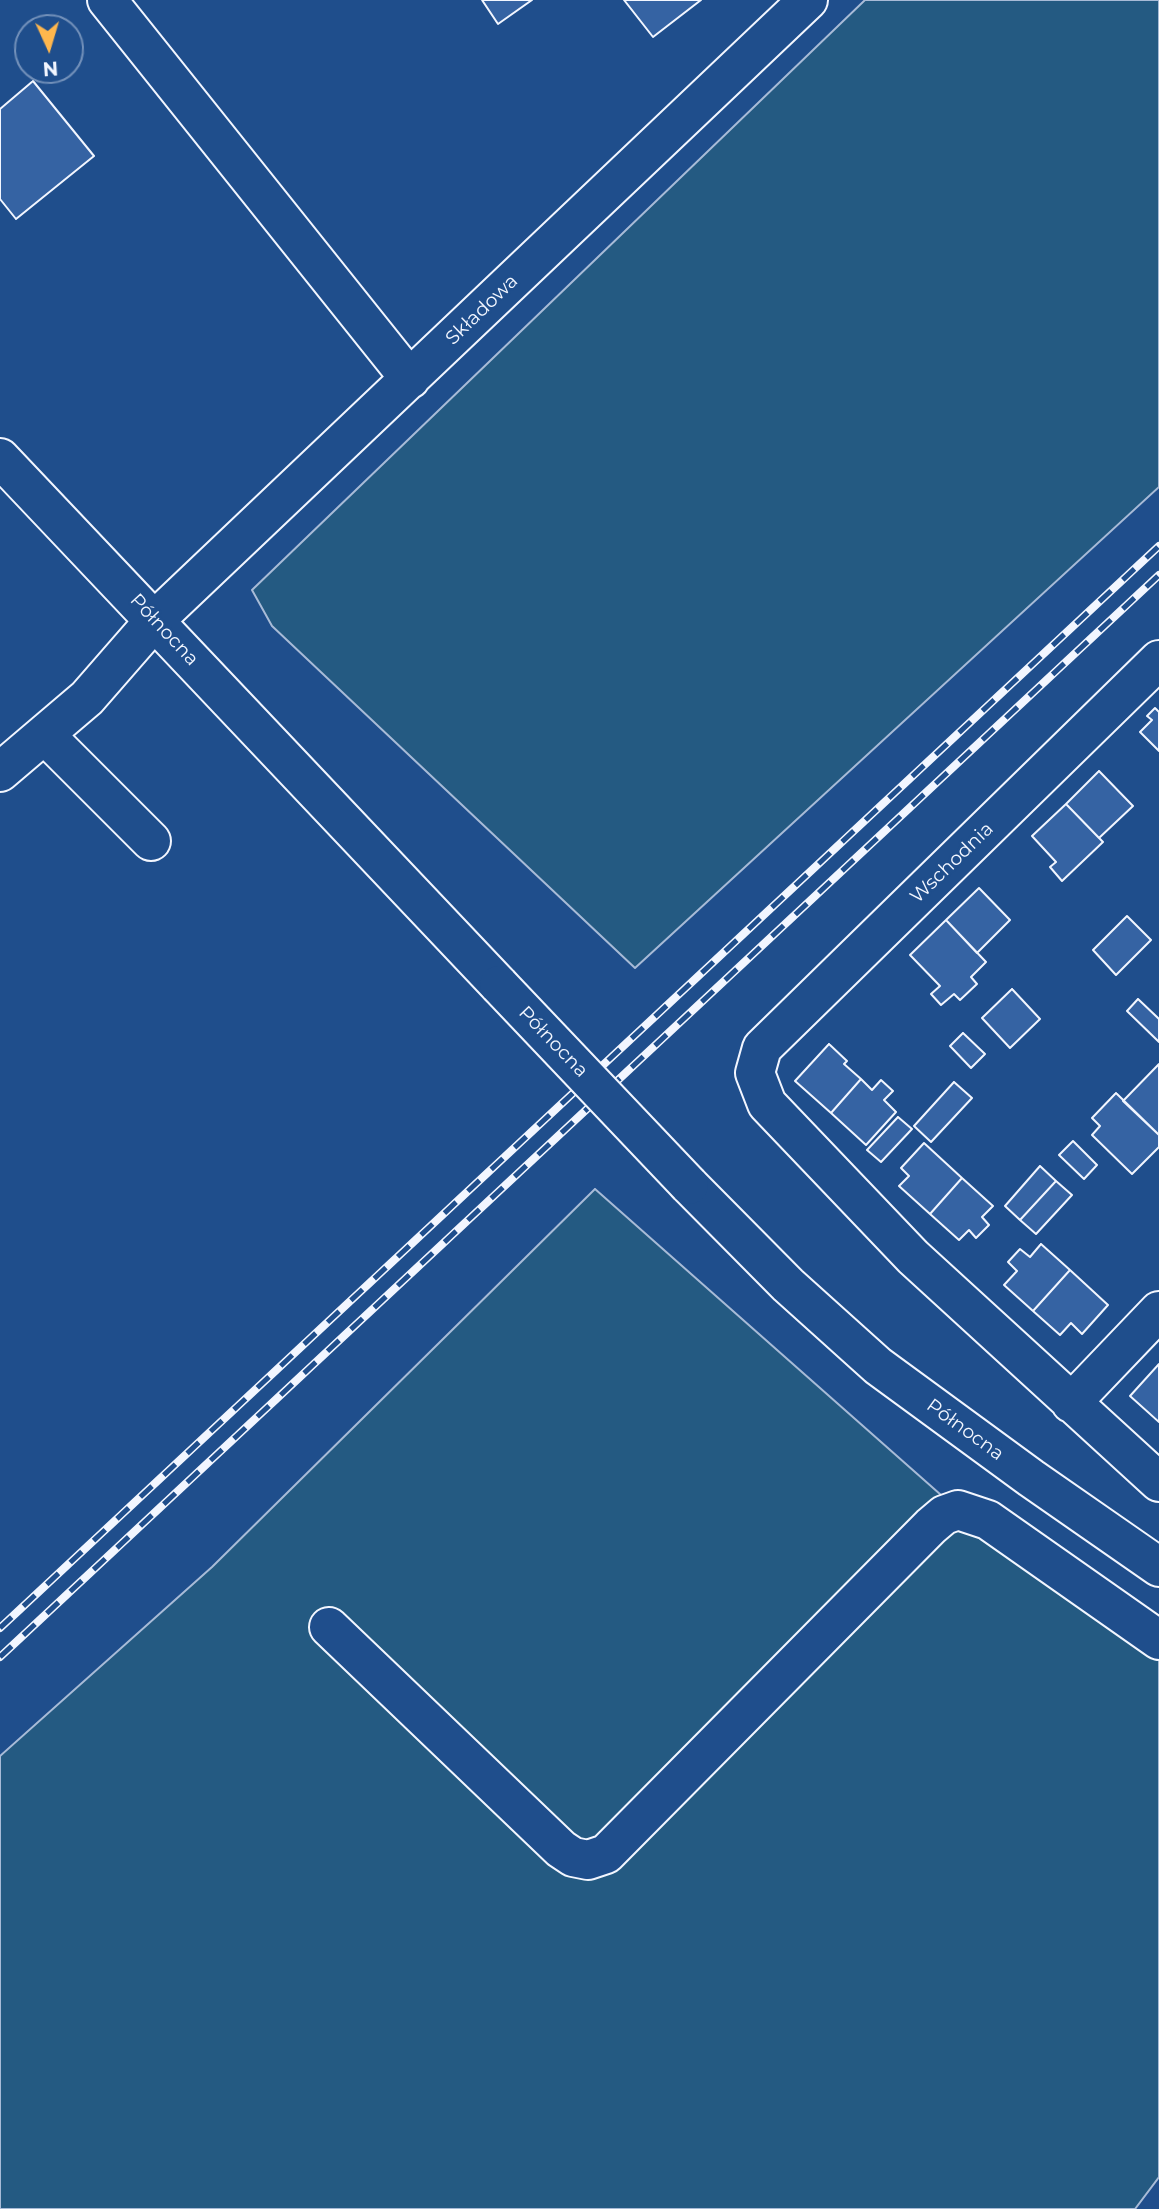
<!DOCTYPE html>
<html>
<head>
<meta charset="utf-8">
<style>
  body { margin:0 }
  #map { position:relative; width:1159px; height:2209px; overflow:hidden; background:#1f4e8c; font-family:Montserrat,sans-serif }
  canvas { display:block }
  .north { position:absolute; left:14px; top:14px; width:70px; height:70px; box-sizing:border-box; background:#1f4e8c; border:2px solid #7391ba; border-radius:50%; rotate:176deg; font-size:19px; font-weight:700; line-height:28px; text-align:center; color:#f2f6ff }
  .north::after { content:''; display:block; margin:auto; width:24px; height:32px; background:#ffb74d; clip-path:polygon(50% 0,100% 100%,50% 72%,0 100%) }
</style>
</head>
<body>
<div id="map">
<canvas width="1159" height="2209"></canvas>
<div class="north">N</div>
</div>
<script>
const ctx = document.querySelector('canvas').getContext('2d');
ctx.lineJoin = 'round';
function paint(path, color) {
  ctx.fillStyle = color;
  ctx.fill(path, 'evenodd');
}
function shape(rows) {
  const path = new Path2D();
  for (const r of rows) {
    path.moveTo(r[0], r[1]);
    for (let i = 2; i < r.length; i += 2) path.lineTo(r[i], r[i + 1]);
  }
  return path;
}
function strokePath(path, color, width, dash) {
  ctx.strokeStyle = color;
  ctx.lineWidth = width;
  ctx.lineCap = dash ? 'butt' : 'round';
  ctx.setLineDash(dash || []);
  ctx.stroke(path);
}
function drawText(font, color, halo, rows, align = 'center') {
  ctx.font = font + ' Montserrat,sans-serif';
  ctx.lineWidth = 5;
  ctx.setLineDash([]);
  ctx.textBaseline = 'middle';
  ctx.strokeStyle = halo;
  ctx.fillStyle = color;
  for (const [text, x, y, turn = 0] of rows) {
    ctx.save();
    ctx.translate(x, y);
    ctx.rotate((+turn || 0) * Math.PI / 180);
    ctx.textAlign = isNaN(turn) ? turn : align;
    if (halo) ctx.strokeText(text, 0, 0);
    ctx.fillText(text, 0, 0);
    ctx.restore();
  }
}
const green = shape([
  [865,0,1159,0,1159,487,635,968,272,626,252,590,865,0],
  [595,1189,958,1510,1159,1653,1159,2177,1135,2209,0,2209,0,1756,212,1567,595,1189]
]);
const building = shape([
  [482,0,532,0,498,24,482,0],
  [624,0,701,0,653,37,624,0],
  [33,81,94,156,16,219,0,199,0,109,33,81],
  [1155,708,1159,712,1159,751,1140,732,1152,720,1147,716,1155,708],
  [1099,771,1133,806,1099,838,1066,804,1099,771],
  [1066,804,1103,842,1062,881,1050,867,1056,862,1032,836,1066,804],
  [979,888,1010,920,977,953,946,920,979,888],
  [1127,916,1151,940,1116,975,1093,950,1127,916],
  [946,920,986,962,971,977,977,984,960,1000,954,994,941,1005,931,994,940,986,910,955,946,920],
  [1012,989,1040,1019,1010,1048,982,1018,1012,989],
  [1138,999,1159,1019,1159,1042,1127,1011,1138,999],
  [963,1033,985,1054,971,1068,950,1046,963,1033],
  [829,1044,847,1061,844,1064,861,1079,831,1113,795,1081,829,1044],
  [1159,1064,1159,1135,1123,1101,1159,1064],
  [861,1079,872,1090,881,1080,893,1091,884,1100,896,1112,866,1145,831,1113,861,1079],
  [954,1082,972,1098,931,1142,914,1126,954,1082],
  [1116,1093,1159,1135,1159,1147,1132,1174,1092,1135,1100,1126,1092,1118,1116,1093],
  [898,1117,912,1129,881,1162,867,1150,898,1117],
  [1073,1141,1097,1165,1084,1179,1059,1155,1073,1141],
  [924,1143,962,1178,930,1214,899,1186,909,1176,901,1168,924,1143],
  [1040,1166,1056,1181,1020,1220,1005,1206,1040,1166],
  [962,1178,993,1206,982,1217,989,1225,976,1238,969,1230,959,1240,930,1214,962,1178],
  [1056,1181,1072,1195,1036,1234,1020,1220,1056,1181],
  [1041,1244,1070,1270,1033,1311,1004,1285,1017,1271,1008,1262,1020,1249,1030,1257,1041,1244],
  [1070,1270,1108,1305,1082,1334,1071,1323,1060,1335,1033,1311,1070,1270],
  [1159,1364,1159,1422,1130,1396,1159,1364]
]);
const minor = shape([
  [107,0,410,379],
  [0,458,499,985],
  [1159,660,762,1048,755,1073,767,1104,913,1257,1159,1482],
  [45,735,151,841],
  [0,772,87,698,155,620,808,0],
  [689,1185,788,1285,878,1366,1031,1478,1159,1567],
  [1071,1403,1159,1311],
  [329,1627,561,1849,573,1857,588,1860,606,1854,931,1526,944,1515,958,1510,988,1520,1159,1640]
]);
const rail = shape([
  [0,1628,1159,546],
  [0,1657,1159,575]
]);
const minorBridge = shape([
  [499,985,689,1185]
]);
const streetNames = [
  ["Składowa",482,310,-44],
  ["Północna",164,630,47],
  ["Wschodnia",952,863,-44],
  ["Północna",553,1042,46],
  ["Północna",965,1430,36]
];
paint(green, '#245a82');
strokePath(green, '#a8bbd7', 2);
paint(building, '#3563a3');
strokePath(building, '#f2f6ff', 2);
strokePath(minor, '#f2f6ff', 42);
strokePath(minor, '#1f4e8c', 38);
strokePath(rail, '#f2f6ff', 8);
strokePath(rail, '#1f4e8c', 5, [16]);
strokePath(minorBridge, '#f2f6ff', 42, []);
strokePath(minorBridge, '#1f4e8c', 38);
drawText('19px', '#f2f6ff', '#1f4e8c', streetNames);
</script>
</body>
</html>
